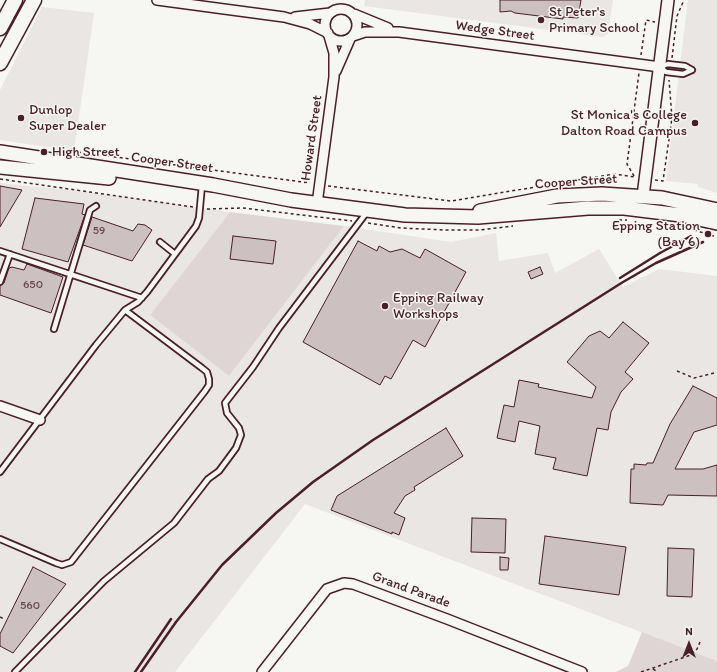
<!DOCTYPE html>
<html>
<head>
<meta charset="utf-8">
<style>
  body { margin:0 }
  #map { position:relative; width:717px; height:672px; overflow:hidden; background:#f6f6f2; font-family:Itim,sans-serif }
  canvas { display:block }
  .north { position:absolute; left:669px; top:624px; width:40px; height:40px; -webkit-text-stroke:3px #f6f6f2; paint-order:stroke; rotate:0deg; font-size:11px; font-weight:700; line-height:16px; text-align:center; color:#4a1f2b }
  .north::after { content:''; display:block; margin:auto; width:14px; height:18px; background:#4a1f2b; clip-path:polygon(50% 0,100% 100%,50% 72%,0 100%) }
</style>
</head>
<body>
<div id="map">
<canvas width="717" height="672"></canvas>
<div class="north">N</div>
</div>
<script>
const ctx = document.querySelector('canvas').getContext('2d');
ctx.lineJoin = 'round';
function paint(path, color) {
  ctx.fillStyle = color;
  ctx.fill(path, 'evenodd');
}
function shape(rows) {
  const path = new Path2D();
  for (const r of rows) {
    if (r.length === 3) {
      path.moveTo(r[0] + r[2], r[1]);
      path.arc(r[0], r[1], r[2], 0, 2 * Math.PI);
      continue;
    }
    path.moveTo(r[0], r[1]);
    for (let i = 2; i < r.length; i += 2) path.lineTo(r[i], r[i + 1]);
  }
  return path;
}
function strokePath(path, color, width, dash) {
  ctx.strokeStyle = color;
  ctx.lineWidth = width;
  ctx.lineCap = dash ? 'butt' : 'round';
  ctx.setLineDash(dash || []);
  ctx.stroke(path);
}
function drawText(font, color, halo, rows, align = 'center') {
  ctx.font = font + ' Itim,sans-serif';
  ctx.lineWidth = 3;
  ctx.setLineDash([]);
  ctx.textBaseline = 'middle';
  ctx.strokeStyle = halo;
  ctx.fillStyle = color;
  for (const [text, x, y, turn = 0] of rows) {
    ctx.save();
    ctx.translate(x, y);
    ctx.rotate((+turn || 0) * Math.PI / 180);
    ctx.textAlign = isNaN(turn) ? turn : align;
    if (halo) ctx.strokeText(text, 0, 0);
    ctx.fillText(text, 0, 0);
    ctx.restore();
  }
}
const built = shape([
  [365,0,613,0,608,34,603,37,364,6],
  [688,0,717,0,717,193,698,187,698,184,666,181],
  [42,7,94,13,74,151,0,140,0,90],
  [0,183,88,192,230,212,150,315,229,376,344,226,451,242,496,233,499,261,548,253,555,273,599,249,623,287,659,269,717,276,717,661,305,504,175,672,0,672]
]);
const green = shape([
  [230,212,344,226,229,376,150,315],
  [642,632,717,661,717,672,616,672,628,666]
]);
const building = shape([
  [500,0,581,0,578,18,563,17,563,19,515,13,511,11,500,12,500,0],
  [0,186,22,190,0,227,0,186],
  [35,198,84,204,82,214,85,215,68,262,22,249,35,198],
  [92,217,133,231,138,224,145,225,152,230,132,261,83,245,92,217],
  [233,236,276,241,273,264,230,259,233,236],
  [358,241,377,251,379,246,390,252,402,249,420,258,425,249,466,272,425,347,413,340,391,379,385,376,380,385,303,342,358,241],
  [27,264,63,277,51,313,0,295,0,286,4,283,9,268,12,267,24,270,27,264],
  [540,267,543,274,531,279,528,272,540,267],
  [623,322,649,343,625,372,633,379,621,392,611,412,608,430,597,428,587,476,553,469,556,458,535,454,540,426,519,421,515,442,497,438,504,405,514,407,519,380,539,384,538,387,592,398,596,387,567,362,589,336,600,331,609,338,623,322],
  [693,386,717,398,717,425,694,432,675,469,703,469,717,465,717,496,668,495,663,505,630,503,631,469,634,469,634,464,646,465,647,463,653,463,670,424,693,386],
  [446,428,463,456,414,487,415,490,405,496,394,513,405,518,399,535,392,532,392,534,331,510,337,496,446,428],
  [472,518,506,519,505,553,471,552,472,518],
  [545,536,626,547,619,595,539,584,545,536],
  [668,548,694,549,692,597,667,596,668,548],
  [500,557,509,558,508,570,500,570,500,557],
  [33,567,66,584,13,653,0,646,0,634,33,567]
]);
const path = shape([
  [641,55,646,20,655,22],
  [672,58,677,16,684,0],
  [78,152,310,183],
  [634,176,627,164,639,73],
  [0,179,193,207],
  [655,180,663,181,672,118,669,80],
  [328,186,451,201,614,174,635,177],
  [207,209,243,208,352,221],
  [619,220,627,220],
  [368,223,401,228,445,230,480,230,513,226],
  [694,230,717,237],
  [677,371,694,378,714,373],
  [0,617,4,619],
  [653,669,658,672],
  [641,672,691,655,697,649,700,642]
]);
const service = shape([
  [660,67,666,72,683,74,692,70],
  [660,67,668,64,685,66,692,70],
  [160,242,175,254],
  [0,251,142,298],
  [0,282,10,254],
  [54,329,90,210,96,206],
  [0,472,96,345,125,310,138,302,147,292,196,226,199,218,202,185],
  [0,539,56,563,62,565,71,562,205,391,209,385,209,379,207,372,202,368,125,310],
  [15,672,104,581,174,523,208,479,219,471,236,448,241,435,239,428,227,413,225,403,253,367,279,328,367,212]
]);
const minor = shape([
  [157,0,284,17,310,24,328,33],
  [341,25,16],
  [354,14,388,28],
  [295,17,330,13],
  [353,36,365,32,399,32,660,67],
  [336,71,350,39],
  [317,204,334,77,334,53,329,36],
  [0,406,40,420],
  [262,672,327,589,344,583,353,584,447,619,582,672]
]);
const tertiary = shape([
  [643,196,668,0]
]);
const secondary = shape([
  [0,152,213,185,291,200,405,215,478,217,588,208,624,208,681,215,717,223],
  [0,167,109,178],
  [480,211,557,196,602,194,662,198,717,210]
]);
const primary = shape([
  [0,28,15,0],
  [0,63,34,0]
]);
const rail = shape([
  [620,278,660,253,691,236],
  [135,672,171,619],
  [141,672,176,622,222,565,276,513,313,482,373,440,623,282,656,263,703,242]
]);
const markers = [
  [541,20,4,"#4a1f2b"],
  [21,118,4,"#4a1f2b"],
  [695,123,4,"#4a1f2b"],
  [44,152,4,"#4a1f2b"],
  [708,234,4,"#4a1f2b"],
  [385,306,4,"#4a1f2b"]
];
const numberNames = [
  ["59",99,231],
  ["650",33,285],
  ["560",30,606]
];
const poiNames = [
  ["St Peter's",549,12],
  ["Primary School",549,28],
  ["Dunlop",29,110],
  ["Super Dealer",29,126],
  ["St Monica's College",687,115,"right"],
  ["Dalton Road Campus",687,131,"right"],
  ["High Street",52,152],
  ["Epping Station",700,226,"right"],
  ["(Bay 6)",700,242,"right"],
  ["Epping Railway",393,298],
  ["Workshops",393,314]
];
const streetNames = [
  ["Wedge Street",495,31,8],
  ["Howard Street",312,138,-82],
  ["Cooper Street",172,163,8],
  ["Cooper Street",576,182,-4],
  ["Grand Parade",411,590,20]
];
paint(built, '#e9e6e3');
paint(green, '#ddd6d5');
paint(building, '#ccc1c0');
strokePath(building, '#4a1f2b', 1);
strokePath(service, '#4a1f2b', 8);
strokePath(minor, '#4a1f2b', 12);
strokePath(tertiary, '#4a1f2b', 14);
strokePath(secondary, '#4a1f2b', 16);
strokePath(primary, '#4a1f2b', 17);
strokePath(path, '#4a1f2b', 1.5, [3, 3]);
strokePath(service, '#f6f6f2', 4.5);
strokePath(minor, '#f6f6f2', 9);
strokePath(tertiary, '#f6f6f2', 11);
strokePath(secondary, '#f6f6f2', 13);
strokePath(primary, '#f6f6f2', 14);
strokePath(rail, '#4a1f2b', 2.5);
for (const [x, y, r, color] of markers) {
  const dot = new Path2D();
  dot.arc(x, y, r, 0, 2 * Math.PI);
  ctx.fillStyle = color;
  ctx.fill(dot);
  strokePath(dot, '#f6f6f2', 1.5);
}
drawText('12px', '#6a4850', null, numberNames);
drawText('14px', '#4a1f2b', '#f6f6f2', poiNames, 'left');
drawText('14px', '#4a1f2b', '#f6f6f2', streetNames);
</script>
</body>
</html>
